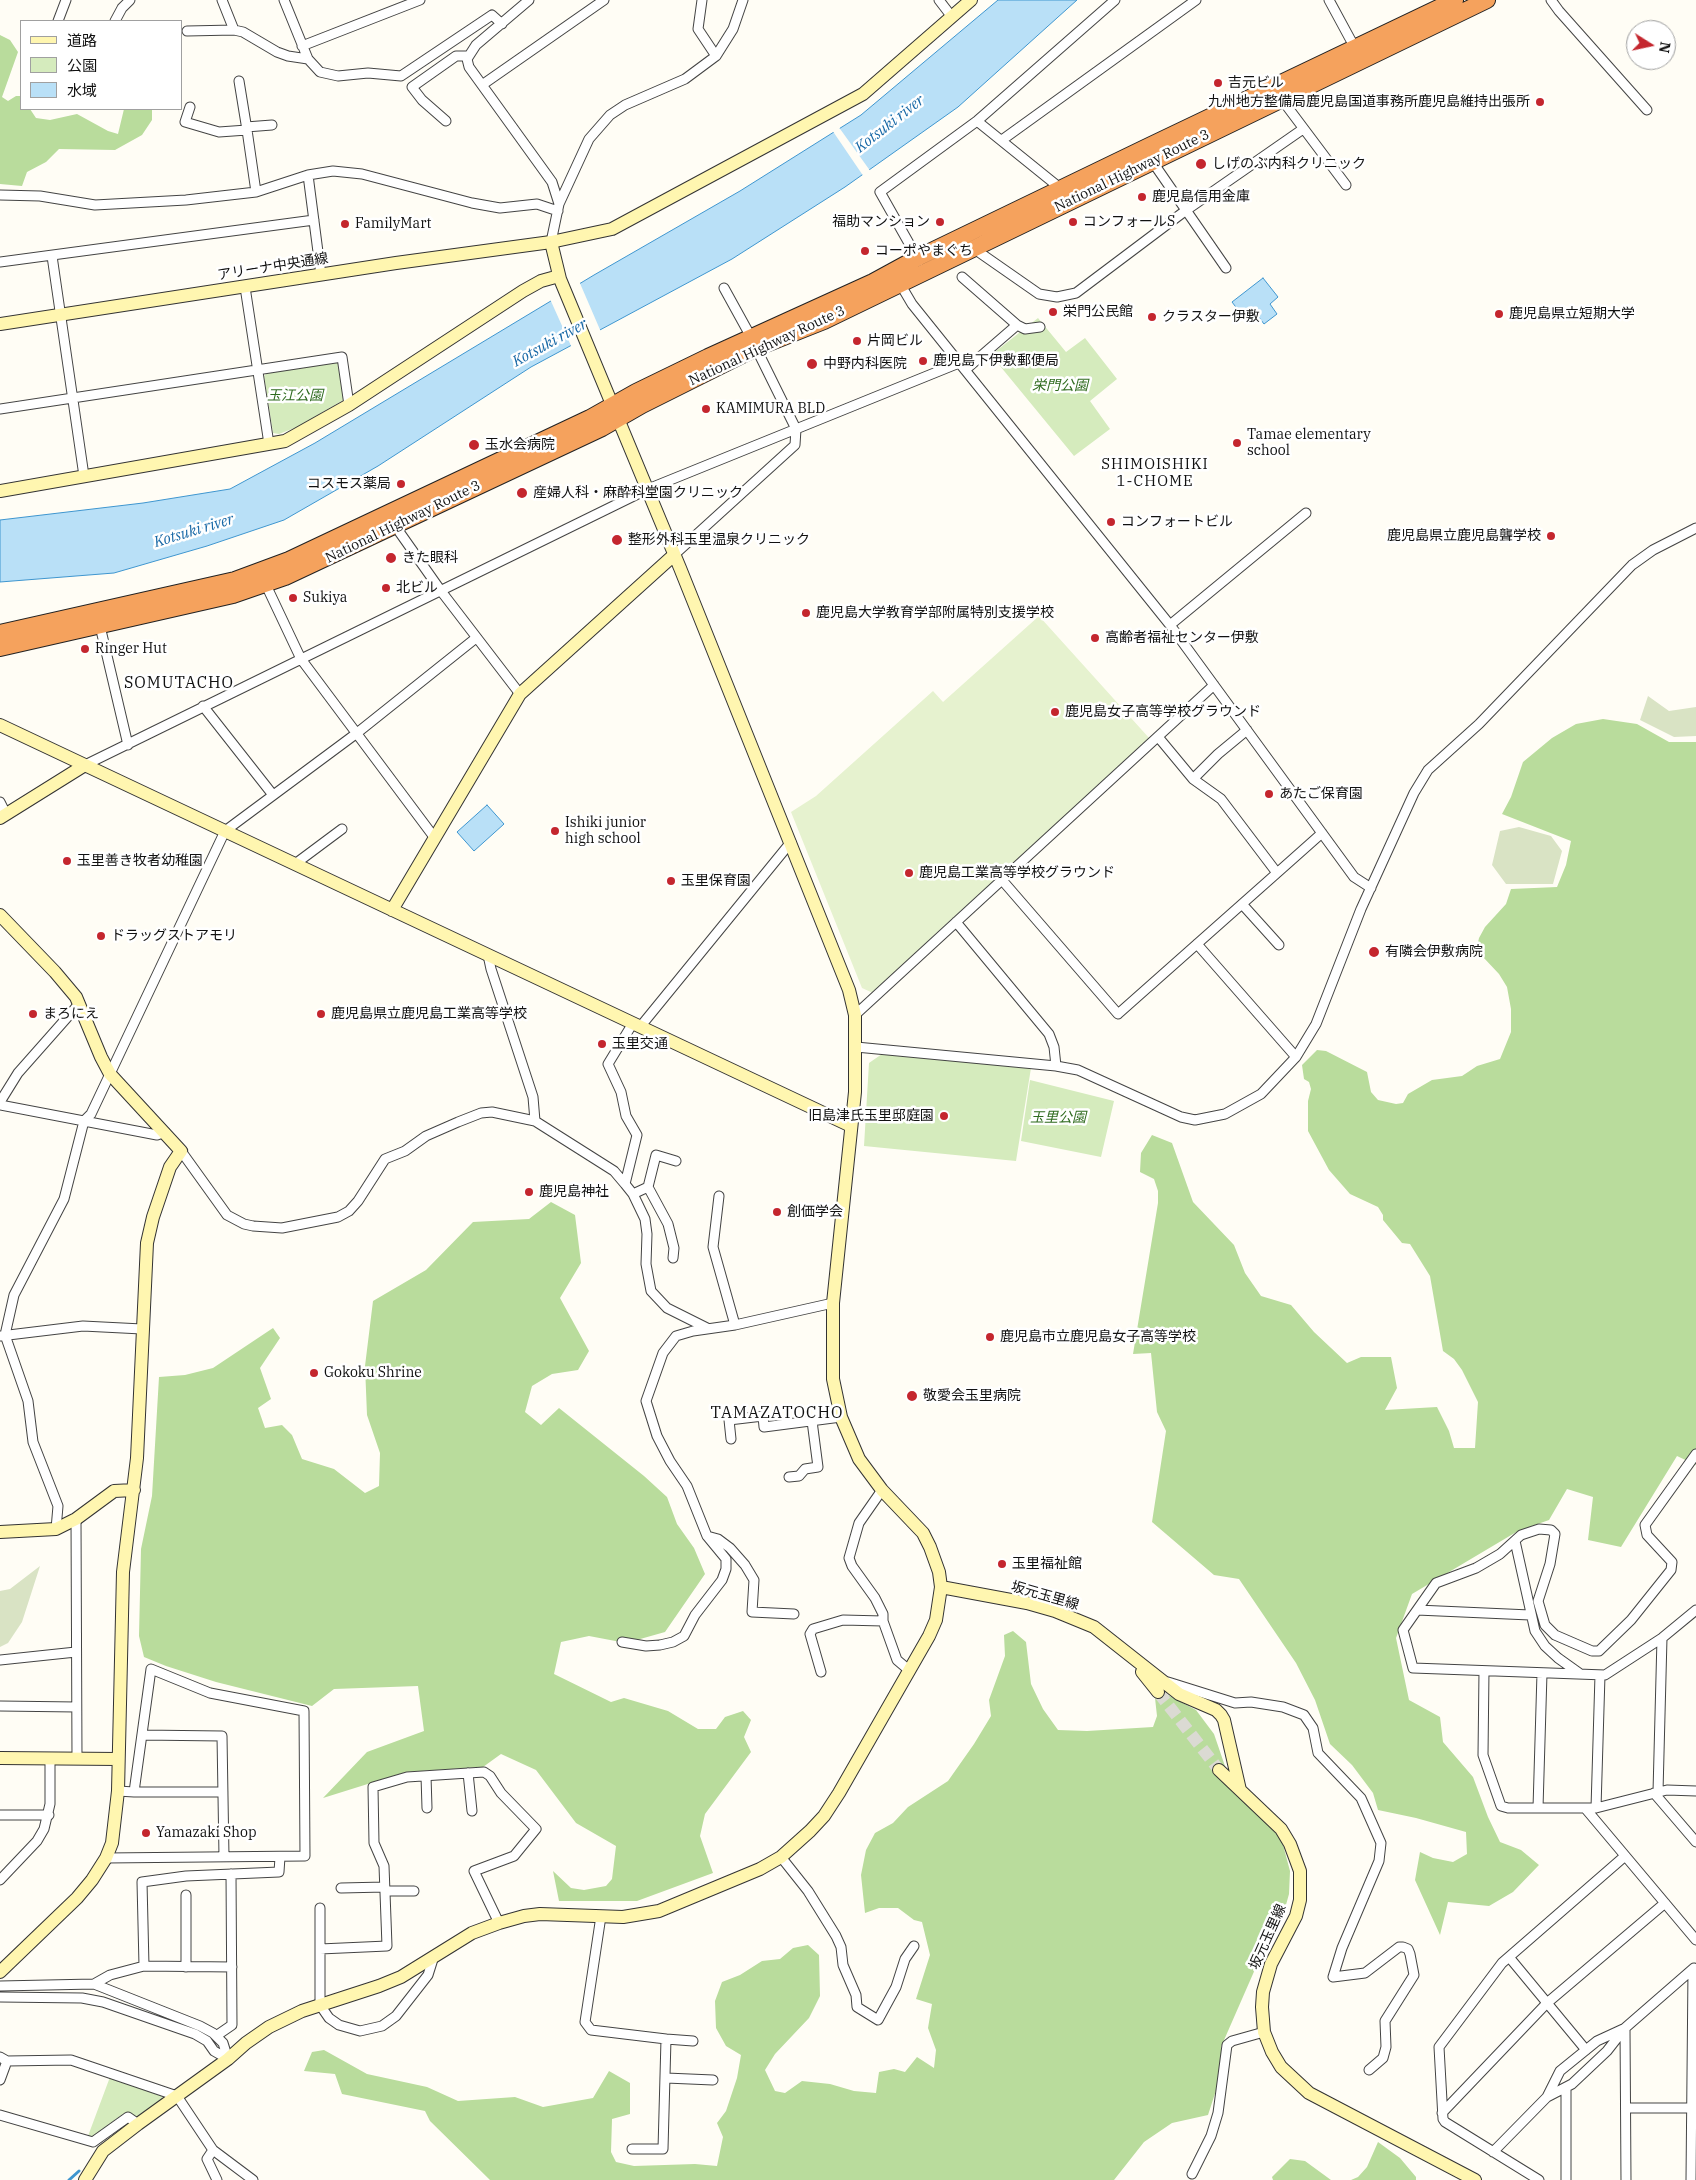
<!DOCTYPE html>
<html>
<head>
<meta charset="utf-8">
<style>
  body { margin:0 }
  #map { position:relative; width:1696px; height:2180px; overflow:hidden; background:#fffdf5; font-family:"IBM Plex Serif","Noto Sans JP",serif }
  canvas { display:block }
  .legend { position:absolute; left:20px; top:20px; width:162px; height:90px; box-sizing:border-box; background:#fff; border:1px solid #a0a0a0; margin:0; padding:6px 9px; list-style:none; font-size:15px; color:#111 }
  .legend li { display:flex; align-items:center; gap:10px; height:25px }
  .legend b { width:25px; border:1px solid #a0a0a0 }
  .north { position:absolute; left:1626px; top:20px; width:50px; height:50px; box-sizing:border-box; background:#fff; border:1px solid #a0a0a0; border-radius:50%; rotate:100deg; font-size:14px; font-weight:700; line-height:20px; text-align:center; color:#111 }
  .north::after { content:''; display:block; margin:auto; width:18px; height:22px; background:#c4262e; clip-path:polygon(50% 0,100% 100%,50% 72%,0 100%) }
</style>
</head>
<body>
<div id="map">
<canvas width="1696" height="2180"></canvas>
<ul class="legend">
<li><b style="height:6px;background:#fff6b0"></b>道路</li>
<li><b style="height:14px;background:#d5ebbd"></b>公園</li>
<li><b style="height:14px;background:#b9e0f7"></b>水域</li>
</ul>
<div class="north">N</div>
</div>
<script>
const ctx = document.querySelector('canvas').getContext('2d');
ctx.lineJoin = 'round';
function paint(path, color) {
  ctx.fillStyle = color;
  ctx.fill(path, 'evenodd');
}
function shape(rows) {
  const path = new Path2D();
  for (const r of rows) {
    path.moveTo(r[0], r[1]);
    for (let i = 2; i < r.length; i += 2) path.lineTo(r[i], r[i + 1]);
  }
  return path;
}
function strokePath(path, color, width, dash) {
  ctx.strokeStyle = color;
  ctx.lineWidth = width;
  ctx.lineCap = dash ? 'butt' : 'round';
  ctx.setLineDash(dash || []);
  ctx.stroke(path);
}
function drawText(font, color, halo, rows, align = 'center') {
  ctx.font = font + ' "IBM Plex Serif","Noto Sans JP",serif';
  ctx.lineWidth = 5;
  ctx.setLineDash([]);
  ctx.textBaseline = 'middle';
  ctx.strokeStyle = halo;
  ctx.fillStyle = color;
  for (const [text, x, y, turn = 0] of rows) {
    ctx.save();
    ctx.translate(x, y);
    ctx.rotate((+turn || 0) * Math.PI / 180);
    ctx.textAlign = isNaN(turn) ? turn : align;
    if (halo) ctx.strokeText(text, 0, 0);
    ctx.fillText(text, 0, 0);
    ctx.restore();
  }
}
const green = shape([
  [1038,318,1066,352,1085,338,1117,379,1090,401,1110,429,1074,456,991,355],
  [335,361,340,365,345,399,297,427,279,434,273,433,264,376,268,372],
  [882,1054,1031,1068,1016,1161,864,1146,869,1063],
  [1030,1080,1114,1101,1101,1157,1021,1141],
  [110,2077,161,2094,163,2099,136,2117,123,2114,92,2137,88,2136]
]);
const forest = shape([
  [0,35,10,40,18,52,2,97,8,101,16,96,21,96,21,109,30,109,36,118,50,120,77,114,108,131,118,134,124,109,152,109,152,120,142,135,115,150,59,149,46,162,27,172,22,186,0,184],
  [1603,719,1637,724,1669,742,1696,742,1696,1465,1677,1456,1621,1547,1588,1540,1593,1497,1567,1489,1549,1520,1518,1531,1412,1594,1396,1638,1409,1700,1440,1717,1443,1742,1473,1777,1488,1817,1500,1842,1521,1850,1539,1865,1513,1892,1489,1906,1448,1902,1440,1935,1415,1880,1420,1852,1433,1858,1453,1862,1467,1854,1466,1832,1416,1818,1378,1810,1373,1793,1352,1765,1330,1744,1315,1700,1296,1663,1239,1579,1214,1575,1152,1522,1166,1431,1157,1412,1151,1353,1133,1354,1158,1203,1158,1191,1154,1179,1140,1172,1141,1153,1152,1135,1172,1143,1193,1202,1234,1245,1245,1273,1261,1296,1291,1305,1314,1332,1347,1363,1361,1357,1391,1357,1397,1388,1385,1410,1437,1407,1449,1431,1454,1448,1475,1448,1478,1402,1462,1370,1454,1359,1443,1351,1430,1276,1410,1244,1402,1243,1383,1220,1383,1215,1378,1207,1350,1194,1329,1170,1308,1131,1308,1101,1311,1089,1309,1082,1304,1079,1302,1065,1317,1050,1326,1051,1367,1072,1371,1092,1378,1100,1396,1104,1403,1103,1408,1094,1432,1080,1462,1076,1477,1066,1500,1059,1511,1032,1511,1009,1507,987,1499,974,1483,957,1477,947,1479,938,1485,927,1506,904,1511,889,1557,887,1566,865,1571,841,1502,814,1511,797,1523,762,1552,738,1576,724],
  [551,1202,575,1215,581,1263,560,1298,589,1351,578,1370,552,1374,532,1386,525,1412,541,1425,559,1408,644,1476,667,1497,677,1524,694,1548,705,1574,665,1632,626,1643,589,1636,561,1642,554,1674,611,1702,624,1698,668,1711,698,1729,716,1729,725,1717,743,1711,751,1720,744,1737,751,1752,705,1814,700,1836,713,1873,637,1901,559,1901,553,1871,571,1888,584,1890,606,1886,612,1879,616,1846,576,1823,536,1770,501,1754,483,1767,406,1772,323,1798,367,1752,424,1731,418,1686,334,1689,312,1706,216,1682,166,1666,144,1657,139,1636,141,1549,152,1496,159,1377,185,1375,213,1368,273,1328,280,1338,260,1368,271,1399,258,1408,265,1428,282,1425,292,1435,302,1459,334,1469,365,1493,379,1486,380,1453,367,1415,365,1366,373,1301,426,1270,473,1222,529,1219],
  [1013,1631,1026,1642,1031,1684,1043,1709,1058,1730,1087,1731,1153,1727,1157,1716,1155,1698,1162,1692,1196,1710,1214,1734,1227,1772,1282,1841,1290,1871,1289,1894,1282,1919,1263,1951,1221,2047,1222,2072,1208,2115,1172,2123,1144,2142,1114,2180,490,2180,430,2121,425,2111,342,2094,335,2074,304,2071,312,2052,324,2050,367,2074,427,2087,458,2101,515,2097,543,2107,593,2098,609,2071,630,2083,630,2114,612,2119,611,2152,616,2162,634,2166,695,2164,717,2166,723,2137,717,2123,726,2111,737,2078,741,2055,726,2046,716,2028,715,2001,722,1982,740,1975,762,1961,780,1959,793,1948,808,1945,819,1955,820,1996,809,2018,775,2054,765,2070,775,2091,785,2093,802,2081,830,2084,854,2091,876,2093,879,2072,894,2069,905,2072,917,2057,934,2068,936,2050,928,2028,932,2004,916,1999,930,1955,922,1922,914,1920,898,1908,879,1908,865,1913,861,1875,866,1850,875,1833,893,1823,908,1807,948,1781,974,1744,991,1716,989,1700,1005,1656,1004,1635],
  [1378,2142,1400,2158,1416,2177,1416,2180,1351,2180,1358,2177,1367,2167],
  [1290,2159,1305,2161,1331,2180,1273,2180,1272,2177]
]);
const cemetery = shape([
  [1648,696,1669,711,1696,707,1696,736,1674,737,1640,720],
  [1519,827,1551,836,1562,851,1553,884,1506,884,1492,865,1500,831],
  [40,1566,22,1622,8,1643,0,1647,0,1591,10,1589]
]);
const pitch = shape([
  [1039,616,1150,739,934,935,873,993,862,988,791,812,816,796,933,691,943,702]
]);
const water = shape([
  [998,0,1077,0,958,107,845,187,732,259,531,367,378,466,284,520,207,546,114,573,0,582,0,520,143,503,230,489,315,443,594,275,740,191,861,115,998,0],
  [1263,278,1278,297,1270,304,1277,314,1264,324,1258,316,1248,323,1232,302,1263,278],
  [487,805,504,824,474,851,457,832,487,805]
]);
const pier = shape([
  [838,126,871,172,864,177,832,130],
  [579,281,601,332,572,348,550,299]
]);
const stream = shape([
  [69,2180,79,2171]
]);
const secondaryTunnel = shape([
  [1158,1692,1219,1770]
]);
const street = shape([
  [222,0,234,30],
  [284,0,308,59,320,72,338,76,368,73,401,76,492,15,502,24],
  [529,0,476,45,467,59,469,67,552,182,559,204],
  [702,0,698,29,716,56],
  [939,0,952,17],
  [1329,0,1355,48],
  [1551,0,1559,11,1647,110],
  [58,21,66,0],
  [115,21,122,8,130,0],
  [187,31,234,30,243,32,277,52,288,56,308,59],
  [302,46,420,0],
  [239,81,247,130],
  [482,85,604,0],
  [1280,97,1346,185],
  [190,107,185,122,219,132,247,130,256,192],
  [446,121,422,100,412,87,456,56,469,56],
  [977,121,1060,188],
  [246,127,272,125],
  [1002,140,1196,0],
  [1152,161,1226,268],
  [308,175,321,275],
  [0,195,40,196,95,205,186,200,256,192,308,175,333,171,362,174,472,203,500,208,537,204,558,211],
  [551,242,559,204,589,139,610,115,625,105,685,79,716,56,733,29,743,0],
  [973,248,1039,294,1057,297,1076,293,1185,211,1303,129],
  [52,256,84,476],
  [919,261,880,192,977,121,1115,0],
  [0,262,314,220],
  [962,277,1017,325,1025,329,1040,327],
  [899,282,912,304,1170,625,1354,877,1371,888],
  [245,287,269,444],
  [724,288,751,337],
  [965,370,1017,325],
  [0,409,342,357,349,405],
  [393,523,441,591,520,694],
  [674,555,795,445,796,429,756,348],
  [266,585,301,659,434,837],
  [1170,625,1306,513],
  [100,626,128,745],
  [203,706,273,795],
  [85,765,648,489,959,363],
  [1193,779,1218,754,1247,730],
  [0,802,6,814],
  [295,864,342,829],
  [1277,873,1322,833],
  [1002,880,1118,1014,1277,873,1221,799,1193,779,1159,738],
  [1242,904,1279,945],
  [956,922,1049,1034,1054,1047,1056,1066],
  [1197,944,1296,1057],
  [488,955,491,969,533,1097,535,1121],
  [855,1015,1214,685],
  [640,1027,791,842],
  [856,1047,1056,1066,1078,1070,1181,1117,1195,1120,1225,1114,1261,1094,1296,1057,1316,1024,1361,909,1414,793,1428,770,1479,724,1632,565,1653,550,1696,528],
  [0,1102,18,1073,79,1004],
  [0,1105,157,1135,165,1132],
  [181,1151,227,1215,244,1224,253,1226,282,1228,338,1217,349,1211,358,1201,385,1159,405,1151,426,1136,458,1122,481,1113,492,1112,535,1121,614,1171,625,1184,633,1194,645,1219,647,1234,646,1264,651,1291,667,1308,707,1328],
  [625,1184,637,1135,626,1116,621,1092,608,1064,633,1023],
  [648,1187,656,1155,676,1161],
  [633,1194,648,1187,668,1224,674,1248,673,1258],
  [719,1196,713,1247,735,1325],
  [0,1336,83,1326,142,1329],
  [731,1439,729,1420,763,1416,764,1427,841,1417],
  [1696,1454,1645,1525,1647,1535,1672,1562,1671,1570,1631,1620,1599,1651,1592,1651,1555,1635,1545,1625,1538,1601,1550,1564,1555,1534,1551,1530,1539,1529,1521,1535,1500,1554,1476,1568,1436,1583,1403,1630,1413,1668,1605,1675,1662,1638,1696,1610],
  [789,1477,799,1476,805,1469,818,1467,812,1421],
  [882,1490,859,1523,849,1558,852,1566,875,1598,883,1614,883,1621,897,1660,910,1671],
  [76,1519,77,1758],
  [56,1529,58,1506,33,1442,28,1401,5,1335,14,1295,64,1199,84,1121,91,1114,225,831,357,733,476,638],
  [707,1536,718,1539,730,1548,745,1565,754,1580,752,1612,794,1614],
  [1515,1541,1535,1631,1545,1646,1558,1658,1579,1673],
  [1417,1610,1530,1615],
  [622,1642,646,1646,660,1645,673,1642,684,1636,695,1615,722,1580,726,1569,726,1559,707,1536,687,1486,670,1461,657,1436,646,1401,663,1353,676,1336,693,1331,735,1325,833,1303],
  [0,1660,76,1652],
  [1484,1671,1483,1755,1501,1806,1508,1808,1596,1808,1667,1790,1696,1791],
  [821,1672,810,1634,813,1629,843,1620,883,1621],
  [1168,1682,1235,1703,1251,1702,1283,1707,1304,1715,1313,1728,1318,1753,1361,1798,1381,1843,1379,1861,1342,1948,1333,1977,1365,1973,1399,1947,1403,1947,1408,1949,1410,1954,1414,1975,1385,2021,1386,2047,1383,2058,1369,2070],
  [0,1706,76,1707],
  [142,1735,222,1736,224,1857],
  [468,1773,472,1811],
  [426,1776,427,1808],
  [134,1792,223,1792],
  [1658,1792,1662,1638],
  [1654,1793,1696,1842],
  [1538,1808,1542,1673],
  [1585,1808,1696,1940],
  [1596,1808,1600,1675],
  [0,1815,49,1815],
  [781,1857,808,1891,836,1936,841,1947,843,1965,856,1995,857,2007,878,2020,896,1987,905,1959,914,1946],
  [106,1858,305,1856,304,1711,210,1693,151,1669,134,1792,118,1791],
  [0,1880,37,1841,44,1829,50,1804,50,1758],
  [341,1888,385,1887],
  [385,1891,414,1891],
  [320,1908,320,1949],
  [601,1916,585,2022,591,2030,666,2039,663,2149,632,2149],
  [434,1956,428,1975,396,2016,382,2026,360,2031,339,2025,329,2018,320,2005,320,1949,387,1946,384,1866,374,1843,373,1787,407,1777,484,1772,490,1776,501,1793,536,1829,514,1856,474,1871,499,1923],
  [1509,1957,1586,2050],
  [144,1966,232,1967],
  [186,1967,186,1895],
  [94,1984,110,1975,144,1966,142,1882,186,1876,279,1872,280,1857],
  [0,1986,94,1984,200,2026,213,2033,223,2043,228,2059],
  [0,1997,82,1998,103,2002,195,2034,207,2041,214,2051,228,2059],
  [1625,2028,1626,2180],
  [216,2036,232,2025,231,1874],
  [666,2039,693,2041],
  [0,2057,7,2061,71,2060,177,2096,213,2150,253,2180],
  [666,2078,713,2080],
  [0,2080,7,2061],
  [1566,2088,1566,2180],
  [1547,2097,1572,2084,1607,2051,1625,2028,1694,1968],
  [1626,2108,1696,2108],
  [1442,2113,1547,2003,1665,1903],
  [0,2115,93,2142,128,2117,138,2124],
  [213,2150,207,2159,217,2180],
  [1493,2152,1547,2097,1560,2071,1597,2041,1623,2029],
  [1192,2174,1211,2136,1218,2113,1227,2045,1232,2041,1264,2032],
  [1539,2180,1445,2122,1443,2119,1439,2047,1502,1963,1625,1856],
  [1691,2180,1693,1969]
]);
const secondary = shape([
  [0,324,396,263,551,242,612,229,863,94,971,0],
  [0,491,285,441,349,405,523,291,541,281,559,276],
  [0,725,851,1126],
  [0,818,85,765],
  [392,910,520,694,674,555],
  [0,915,55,972,76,997,101,1057,110,1074,181,1151,170,1167,153,1217,147,1243,137,1458,123,1572,118,1791,112,1843,106,1858,92,1880,77,1898,0,1972],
  [0,1532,56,1529,76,1519,114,1491,134,1490],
  [941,1587,1027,1603,1055,1611,1094,1627,1179,1694,1216,1710,1221,1715,1224,1720,1240,1790],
  [1142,1672,1158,1692],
  [0,1758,118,1759],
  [1219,1770,1281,1829,1290,1844,1300,1871,1300,1900,1296,1916,1271,1964,1263,1992,1262,2007,1264,2032,1272,2052,1281,2067,1309,2093,1475,2180],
  [85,2180,103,2151,138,2124,228,2059,246,2043,269,2027,302,2011,379,1986,401,1977,472,1933,499,1923,524,1916,540,1914,623,1917,659,1911,760,1869,781,1857,810,1831,824,1816,839,1793,929,1636,936,1620,941,1587,939,1572,930,1547,923,1533,882,1490,859,1459,841,1417,833,1379,833,1303,855,1092,855,1015,849,990,680,568,560,279,551,242]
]);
const highway = shape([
  [0,633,235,580,289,560,590,418,636,392,708,357,873,282,917,258,1149,146,1455,0],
  [0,648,233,595,285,577,602,428,642,405,756,348,824,321,1487,0]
]);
const markers = [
  [1218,83,5,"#c4262e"],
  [1540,102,5,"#c4262e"],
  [1201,164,6,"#c4262e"],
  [1142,197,5,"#c4262e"],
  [940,222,5,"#c4262e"],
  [1073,222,5,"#c4262e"],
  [345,224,5,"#c4262e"],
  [865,251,5,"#c4262e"],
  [1053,312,5,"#c4262e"],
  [1499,314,5,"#c4262e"],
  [1152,317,5,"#c4262e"],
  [857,341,5,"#c4262e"],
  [923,361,5,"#c4262e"],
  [812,364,6,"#c4262e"],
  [706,409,5,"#c4262e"],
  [1237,443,5,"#c4262e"],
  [474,445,6,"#c4262e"],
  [401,484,5,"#c4262e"],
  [522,493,6,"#c4262e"],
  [1111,522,5,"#c4262e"],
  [1551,536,5,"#c4262e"],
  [617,540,6,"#c4262e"],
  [391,558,6,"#c4262e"],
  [386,588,5,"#c4262e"],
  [293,598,5,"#c4262e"],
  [806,613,5,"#c4262e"],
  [1095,638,5,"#c4262e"],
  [85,649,5,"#c4262e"],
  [1055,712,5,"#c4262e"],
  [1269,794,5,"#c4262e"],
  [555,831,5,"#c4262e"],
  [67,861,5,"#c4262e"],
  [909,873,5,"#c4262e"],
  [671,881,5,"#c4262e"],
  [101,936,5,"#c4262e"],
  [1374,952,6,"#c4262e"],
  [33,1014,5,"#c4262e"],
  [321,1014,5,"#c4262e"],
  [602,1044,5,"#c4262e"],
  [944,1116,5,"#c4262e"],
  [529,1192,5,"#c4262e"],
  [777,1212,5,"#c4262e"],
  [990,1337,5,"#c4262e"],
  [314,1373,5,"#c4262e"],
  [912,1396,6,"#c4262e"],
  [1002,1564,5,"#c4262e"],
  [146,1833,5,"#c4262e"]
];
const poiNames = [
  ["吉元ビル",1228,83],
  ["九州地方整備局鹿児島国道事務所鹿児島維持出張所",1530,102,"right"],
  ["しげのぶ内科クリニック",1212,164],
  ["鹿児島信用金庫",1152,197],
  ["福助マンション",930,222,"right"],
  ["コンフォールS",1083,222],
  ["FamilyMart",355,224],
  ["コーポやまぐち",875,251],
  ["栄門公民館",1063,312],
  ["鹿児島県立短期大学",1509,314],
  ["クラスター伊敷",1162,317],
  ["片岡ビル",867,341],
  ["鹿児島下伊敷郵便局",933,361],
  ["中野内科医院",823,364],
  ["KAMIMURA BLD",716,409],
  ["Tamae elementary",1247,435],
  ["school",1247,451],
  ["玉水会病院",485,445],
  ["コスモス薬局",391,484,"right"],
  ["産婦人科・麻酔科堂園クリニック",533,493],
  ["コンフォートビル",1121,522],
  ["鹿児島県立鹿児島聾学校",1541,536,"right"],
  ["整形外科玉里温泉クリニック",628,540],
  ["きた眼科",402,558],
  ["北ビル",396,588],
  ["Sukiya",303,598],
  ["鹿児島大学教育学部附属特別支援学校",816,613],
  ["高齢者福祉センター伊敷",1105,638],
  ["Ringer Hut",95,649],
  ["鹿児島女子高等学校グラウンド",1065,712],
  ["あたご保育園",1279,794],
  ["Ishiki junior",565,823],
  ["high school",565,839],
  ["玉里善き牧者幼稚園",77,861],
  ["鹿児島工業高等学校グラウンド",919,873],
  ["玉里保育園",681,881],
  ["ドラッグストアモリ",111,936],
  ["有隣会伊敷病院",1385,952],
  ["まろにえ",43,1014],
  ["鹿児島県立鹿児島工業高等学校",331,1014],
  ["玉里交通",612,1044],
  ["旧島津氏玉里邸庭園",934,1116,"right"],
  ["鹿児島神社",539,1192],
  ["創価学会",787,1212],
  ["鹿児島市立鹿児島女子高等学校",1000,1337],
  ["Gokoku Shrine",324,1373],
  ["敬愛会玉里病院",923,1396],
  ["玉里福祉館",1012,1564],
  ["Yamazaki Shop",156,1833]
];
const streetNames = [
  ["National Highway Route 3",1132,171,-26],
  ["アリーナ中央通線",273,267,-9],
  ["National Highway Route 3",767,346,-25],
  ["National Highway Route 3",403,522,-26],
  ["坂元玉里線",1045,1596,16],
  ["坂元玉里線",1268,1937,-66]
];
const parkNames = [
  ["栄門公園",1060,386],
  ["玉江公園",295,396],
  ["玉里公園",1058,1118]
];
const waterNames = [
  ["Kotsuki river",890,124,-38],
  ["Kotsuki river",550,343,-29],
  ["Kotsuki river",194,531,-17]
];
const neighbourhoodNames = [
  ["SHIMOISHIKI",1155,465],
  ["1-CHOME",1155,482]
];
const quarterNames = [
  ["SOMUTACHO",179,683],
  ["TAMAZATOCHO",777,1413]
];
paint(green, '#d5ebbd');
paint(forest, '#b9dc9c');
paint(cemetery, '#d9e3c4');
paint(pitch, '#e6f2cf');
paint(water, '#b9e0f7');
strokePath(water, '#3f96cf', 1);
paint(pier, '#fffdf5');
strokePath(stream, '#3f96cf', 3);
strokePath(secondaryTunnel, '#dbdad3', 12, [12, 6]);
strokePath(street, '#444', 11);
strokePath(secondary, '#333', 14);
strokePath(highway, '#222', 18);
strokePath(street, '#fff', 9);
strokePath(secondary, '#fff6b0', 12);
strokePath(highway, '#f5a25d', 16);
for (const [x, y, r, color] of markers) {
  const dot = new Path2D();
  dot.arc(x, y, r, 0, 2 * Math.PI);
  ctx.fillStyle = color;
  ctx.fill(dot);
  strokePath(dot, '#fff', 2);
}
drawText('14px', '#111', '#fff', poiNames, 'left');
drawText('14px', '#111', '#fff', streetNames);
drawText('italic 14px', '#2f6b1f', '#fff', parkNames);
drawText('italic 15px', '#1768a6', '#fff', waterNames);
ctx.letterSpacing = '1px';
drawText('15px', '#111', '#fff', neighbourhoodNames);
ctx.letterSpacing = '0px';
ctx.letterSpacing = '1px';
drawText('16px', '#111', '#fff', quarterNames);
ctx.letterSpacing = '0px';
</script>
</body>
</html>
